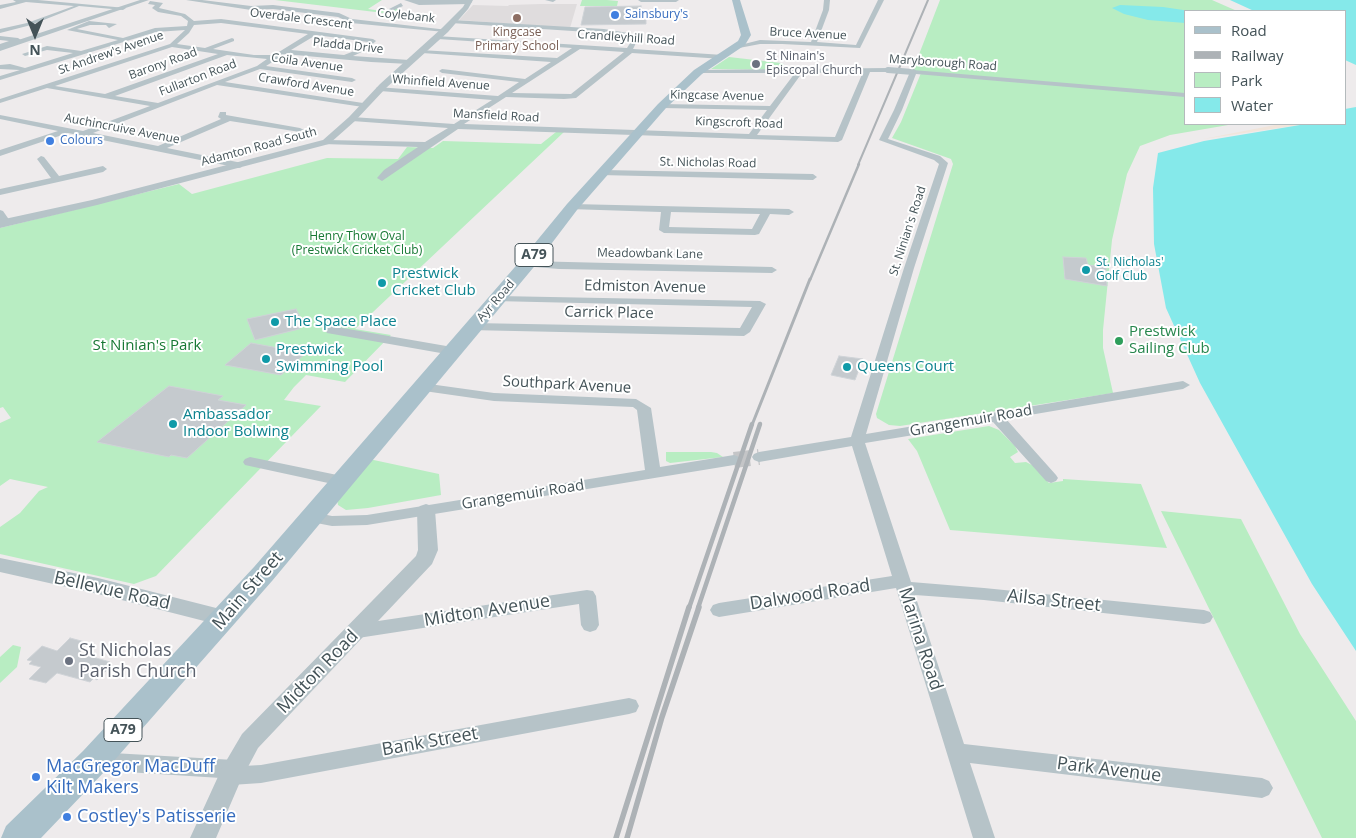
<!DOCTYPE html>
<html>
<head>
<meta charset="utf-8">
<style>
  body { margin:0 }
  #map { position:relative; width:1356px; height:838px; overflow:hidden; background:#eeebec; font-family:"Open Sans",sans-serif }
  canvas { display:block }
  .legend { position:absolute; left:1184px; top:10px; width:162px; height:115px; box-sizing:border-box; background:#fff; border:1px solid #b4babc; margin:0; padding:6px 9px; list-style:none; font-size:15px; color:#445358 }
  .legend li { display:flex; align-items:center; gap:10px; height:25px }
  .legend b { width:25px; border:1px solid #b4babc }
  .north { position:absolute; left:10px; top:10px; width:50px; height:50px; -webkit-text-stroke:4px #fff; paint-order:stroke; rotate:180deg; font-size:14px; font-weight:700; line-height:20px; text-align:center; color:#445358 }
  .north::after { content:''; display:block; margin:auto; width:18px; height:22px; background:#445358; clip-path:polygon(50% 0,100% 100%,50% 72%,0 100%) }
</style>
</head>
<body>
<div id="map">
<canvas width="1356" height="838"></canvas>
<ul class="legend">
<li><b style="height:6px;background:#aac1cb"></b>Road</li>
<li><b style="height:6px;background:#adb2b6"></b>Railway</li>
<li><b style="height:14px;background:#b8edc2"></b>Park</li>
<li><b style="height:14px;background:#85e9ea"></b>Water</li>
</ul>
<div class="north">N</div>
</div>
<script>
const ctx = document.querySelector('canvas').getContext('2d');
ctx.lineJoin = 'round';
function paint(path, color) {
  ctx.fillStyle = color;
  ctx.fill(path, 'evenodd');
}
function shape(rows) {
  const path = new Path2D();
  for (const r of rows) {
    path.moveTo(r[0], r[1]);
    for (let i = 2; i < r.length; i += 2) path.lineTo(r[i], r[i + 1]);
  }
  return path;
}
function strokePath(path, color, width, dash) {
  ctx.strokeStyle = color;
  ctx.lineWidth = width;
  ctx.lineCap = dash ? 'butt' : 'round';
  ctx.setLineDash(dash || []);
  ctx.stroke(path);
}
function drawText(font, color, halo, rows, align = 'center') {
  ctx.font = font + ' "Open Sans",sans-serif';
  ctx.lineWidth = 4;
  ctx.setLineDash([]);
  ctx.textBaseline = 'middle';
  ctx.strokeStyle = halo;
  ctx.fillStyle = color;
  for (const [text, x, y, turn = 0] of rows) {
    ctx.save();
    ctx.translate(x, y);
    ctx.rotate((+turn || 0) * Math.PI / 180);
    ctx.textAlign = isNaN(turn) ? turn : align;
    if (halo) ctx.strokeText(text, 0, 0);
    ctx.fillText(text, 0, 0);
    ctx.restore();
  }
}
const education = shape([
  [541,4,577,4,570,28,459,20,473,5,508,6,509,5]
]);
const green = shape([
  [275,0,382,0,368,9,382,11,401,8,399,10,401,11,392,14],
  [582,0,607,0,618,1,617,6,580,6],
  [940,0,1212,0,1237,11,1185,11,1185,124,1234,124,1170,135,1140,146,1127,174,1112,240,1103,330,1103,348,1113,393,900,426,889,425,877,418,876,414,953,164,951,159,892,138,901,122,921,73,913,70],
  [729,57,781,63,784,64,780,70,711,69],
  [556,132,564,132,355,329,391,335,345,382,306,375,294,387,284,400,321,406,156,576,134,584,0,554,0,527,20,513,39,491,48,487,10,479,0,486,0,423,11,418,3,407,0,408,0,228,179,184,192,194,327,158,398,159,407,147,433,148,443,141,541,144],
  [989,426,999,430,1015,446,1018,452,1010,457,1015,463,1026,462,1034,466,1049,483,1063,481,1063,479,1141,484,1167,548,950,530,917,451,908,439],
  [666,452,711,452,717,453,723,457,670,463,666,461],
  [369,459,439,474,441,495,368,508,346,510,338,505,337,499],
  [1161,511,1241,519,1300,634,1356,721,1356,838,1322,838],
  [13,645,21,647,17,667,0,683,0,657]
]);
const sand = shape([
  [1280,124,1306,124,1203,139]
]);
const water = shape([
  [1230,0,1356,0,1356,65,1345,60,1345,11,1254,11],
  [1120,5,1163,7,1190,11,1185,11,1185,23,1148,20,1124,14,1112,8],
  [1356,107,1356,651,1312,584,1200,383,1166,308,1154,244,1153,188,1158,153,1204,141,1306,124,1345,124,1345,109]
]);
const building = shape([
  [641,6,641,10,646,10,646,24,581,25,585,7,641,6],
  [1063,257,1086,258,1088,265,1106,267,1107,286,1065,279,1063,257],
  [296,309,304,325,299,329,255,340,247,319,296,309],
  [251,343,306,353,281,375,225,365,251,343],
  [839,356,863,359,855,380,831,375,839,356],
  [169,386,223,396,218,400,246,405,187,458,171,455,169,457,97,442,169,386],
  [70,638,89,643,79,653,110,662,106,666,110,667,97,680,94,678,90,682,57,673,46,683,29,679,41,667,29,664,32,661,27,660,42,646,57,651,70,638]
]);
const minorTunnel = shape([
  [734,460,759,457]
]);
const minor = shape([
  [13,0,38,0,126,8,123,10,79,6,31,25,0,33,0,29,27,23,74,6,26,2,0,9,0,5,16,2,13,0],
  [186,0,202,0,251,6,273,5,339,13,352,19,448,30,445,32,351,23,338,17,273,9,251,10,186,0],
  [404,0,469,0,472,2,469,4,419,5,404,0],
  [545,0,556,0,553,2,545,0],
  [638,0,679,0,676,2,641,2,638,0],
  [824,0,830,0,829,10,817,42,856,45,878,0,884,0,860,48,782,44,760,44,739,48,736,46,760,40,811,42,823,10,824,0],
  [150,1,163,3,159,8,185,14,194,21,221,19,373,39,376,41,366,50,353,56,409,60,412,62,409,64,371,62,285,54,266,66,352,78,356,80,352,82,260,69,225,82,363,103,367,105,363,107,217,85,93,133,158,146,221,119,218,117,220,112,226,112,226,115,300,128,304,130,300,132,230,121,167,148,242,163,242,167,239,168,68,133,0,156,0,150,58,131,0,119,0,115,83,131,150,106,47,88,0,103,0,99,170,44,185,30,156,32,0,80,0,76,20,70,0,69,0,65,10,64,25,68,73,53,47,50,25,56,22,54,47,46,81,51,118,40,67,30,89,21,117,24,109,28,106,25,90,25,77,29,123,38,155,28,187,26,188,21,181,16,158,12,152,8,155,5,148,4,150,1],
  [221,23,308,34,274,55,254,55,213,49,234,41,234,39,232,38,205,48,177,44,189,33,194,25,221,23],
  [316,35,368,42,362,48,344,55,291,50,316,35],
  [172,47,218,54,105,94,55,86,172,47],
  [227,55,267,59,257,66,158,103,115,96,227,55],
  [401,3,403,6,390,12,387,10,401,3],
  [453,20,604,29,640,35,633,49,723,55,726,57,723,59,632,53,576,98,564,99,506,97,464,124,749,134,767,110,662,108,658,106,662,104,770,106,795,73,696,73,696,71,698,70,888,68,891,70,888,72,870,72,842,140,838,142,458,129,382,181,377,178,384,170,418,147,323,144,323,140,326,140,425,142,448,128,352,121,348,119,352,117,454,124,492,100,380,91,376,89,377,87,498,96,519,82,442,73,439,71,442,69,525,79,551,62,422,53,420,52,420,50,557,58,572,48,438,39,435,37,436,36,627,48,634,37,611,35,601,38,598,36,603,33,451,23,453,20],
  [580,49,624,52,571,94,512,93,580,49],
  [863,72,835,137,757,135,802,73,863,72],
  [0,36,18,38,21,40,0,48,0,44,9,41,0,40,0,36],
  [913,70,1185,93,1185,97,916,74,902,110,888,139,940,156,948,163,914,268,866,434,1183,381,1190,385,1183,389,1006,419,1056,475,1058,478,1056,481,1051,483,1046,481,993,422,865,443,911,582,984,588,1204,610,1210,612,1213,617,1210,622,1204,624,984,600,915,595,964,744,1262,778,1269,781,1273,788,1269,795,1262,798,970,763,995,838,973,838,896,588,719,617,713,615,710,610,713,605,719,603,892,576,852,446,759,462,754,460,752,457,754,454,759,452,851,437,904,268,939,164,934,160,879,140,894,110,910,72,913,70],
  [41,156,44,157,59,176,103,166,107,169,103,172,0,195,0,189,51,178,37,159,41,156],
  [603,170,813,174,817,177,813,180,600,175,599,173,603,170],
  [572,204,789,209,794,212,789,215,770,214,759,234,755,235,664,233,659,230,661,212,569,209,569,205,572,204],
  [671,212,760,214,752,229,669,227,671,212],
  [0,210,3,211,10,221,10,225,4,225,0,220,0,210],
  [527,261,772,267,777,270,772,273,559,269,523,266,522,264,523,262,527,261],
  [498,296,760,301,766,304,750,332,744,336,469,330,467,327,469,324,473,323,740,328,752,307,494,301,492,299,498,296],
  [331,326,452,347,458,351,452,355,327,333,325,330,327,327,331,326],
  [422,383,494,393,636,399,651,408,660,467,734,455,739,457,741,460,739,463,734,465,367,525,332,526,306,521,304,517,306,513,312,512,332,516,367,515,645,470,637,410,633,407,494,401,417,390,415,387,422,383],
  [250,457,342,476,347,478,349,481,347,484,342,486,245,465,243,462,245,459,250,457],
  [587,590,593,591,596,596,599,625,596,630,590,632,584,630,581,625,579,604,358,638,352,636,349,631,352,626,358,624,587,590],
  [629,698,636,700,639,706,636,712,629,714,261,783,231,785,224,783,221,778,95,770,88,767,85,761,88,755,95,752,234,760,241,762,243,766,261,765,629,698]
]);
const tertiary = shape([
  [140,0,149,0,0,51,0,46,140,0],
  [467,0,473,0,468,9,448,32,386,88,355,121,329,144,97,205,0,228,0,220,92,200,323,140,349,117,380,84,442,28,463,7,467,0],
  [426,504,432,506,435,510,438,550,432,564,258,748,240,782,216,838,190,838,222,768,242,734,416,556,418,550,417,510,420,506,426,504],
  [0,558,98,578,224,610,231,612,234,618,231,624,224,626,98,594,0,572,0,558]
]);
const primary = shape([
  [732,0,740,0,751,35,745,45,702,74,666,108,577,210,533,268,272,581,105,771,41,838,1,838,6,826,83,751,254,567,521,260,567,204,658,104,694,70,738,41,741,35,732,0]
]);
const railFar4 = shape([
  [858,165,928,0]
]);
const railFar3 = shape([
  [810,280,859,164]
]);
const railFar2 = shape([
  [752,425,810,279]
]);
const railFar1 = shape([
  [689,608,752,424],
  [698,608,760,424]
]);
const rail = shape([
  [616,838,689,607],
  [627,838,662,717,699,607]
]);
const minorBridge = shape([
  [888,70,913,72]
]);
const markers = [
  [615,15,5,"#3f7fe0"],
  [517,18,5,"#8d6e63"],
  [756,64,5,"#6b7280"],
  [50,141,5,"#3f7fe0"],
  [1086,270,5,"#0f9aa8"],
  [382,283,5,"#0f9aa8"],
  [275,322,5,"#0f9aa8"],
  [1119,341,5,"#2e9e5b"],
  [266,359,5,"#0f9aa8"],
  [847,367,5,"#0f9aa8"],
  [173,424,5,"#0f9aa8"],
  [69,661,5,"#6b7280"],
  [36,777,5,"#3f7fe0"],
  [67,817,5,"#3f7fe0"]
];
const farShopnames = [
  ["Sainsbury's",625,15],
  ["Colours",60,141]
];
const farStreetnames = [
  ["Coylebank",406,16,6],
  ["Overdale Crescent",301,19,7],
  ["Bruce Avenue",808,34,3],
  ["Crandleyhill Road",626,38,4],
  ["Pladda Drive",348,46,6],
  ["St Andrew's Avenue",111,53,-19],
  ["Coila Avenue",307,63,8],
  ["Maryborough Road",943,63,4],
  ["Barony Road",163,64,-20],
  ["Fullarton Road",198,78,-21],
  ["Whinfield Avenue",441,83,4],
  ["Crawford Avenue",306,85,9],
  ["Kingcase Avenue",717,96,1],
  ["Mansfield Road",496,116,3],
  ["Kingscroft Road",739,123,2],
  ["Auchincruive Avenue",122,129,11],
  ["Adamton Road South",259,147,-15],
  ["St. Nicholas Road",708,163,1],
  ["St. Ninian's Road",908,231,-72],
  ["Meadowbank Lane",650,254,1],
  ["Ayr Road",496,301,-49]
];
const farEducationnames = [
  ["Kingcase",517,33],
  ["Primary School",517,47]
];
const farWorshipnames = [
  ["St Ninain's",766,57],
  ["Episcopal Church",766,71]
];
const farParknames = [
  ["Henry Thow Oval",357,237],
  ["(Prestwick Cricket Club)",357,251]
];
const farCulturenames = [
  ["St. Nicholas'",1096,263],
  ["Golf Club",1096,277]
];
const shields = [
  [534,255,38],
  [123,730,38]
];
const shieldNames = [
  ["A79",534,255],
  ["A79",123,730]
];
const cultureNames = [
  ["Prestwick",392,274],
  ["Cricket Club",392,291],
  ["The Space Place",285,322],
  ["Prestwick",276,350],
  ["Swimming Pool",276,367],
  ["Queens Court",857,367],
  ["Ambassador",183,415],
  ["Indoor Bolwing",183,432]
];
const streetNames = [
  ["Edmiston Avenue",645,287,1],
  ["Carrick Place",609,313,1],
  ["Southpark Avenue",567,385,3],
  ["Grangemuir Road",971,421,-10],
  ["Grangemuir Road",523,495,-9]
];
const leisureNames = [
  ["Prestwick",1129,332],
  ["Sailing Club",1129,349]
];
const parkNames = [
  ["St Ninian's Park",147,346]
];
const nearStreetnames = [
  ["Bellevue Road",112,591,13],
  ["Main Street",248,591,-49],
  ["Dalwood Road",810,595,-9],
  ["Ailsa Street",1054,601,6],
  ["Midton Avenue",487,611,-9],
  ["Marina Road",920,639,72],
  ["Midton Road",318,672,-46],
  ["Bank Street",430,742,-10],
  ["Park Avenue",1109,770,7]
];
const nearWorshipnames = [
  ["St Nicholas",79,651],
  ["Parish Church",79,672]
];
const nearShopnames = [
  ["MacGregor MacDuff",46,767],
  ["Kilt Makers",46,788],
  ["Costley's Patisserie",77,817]
];
paint(education, '#dfdcdd');
paint(green, '#b8edc2');
paint(sand, '#f1e5db');
paint(water, '#85e9ea');
paint(building, '#c5cace');
strokePath(building, '#cfd3d7', 1);
strokePath(minorTunnel, '#c4c5c7', 16, [16, 8]);
paint(minor, '#b6c3c8');
paint(tertiary, '#b6c3c8');
paint(primary, '#aac1cb');
strokePath(railFar4, '#adb2b6', 2);
strokePath(railFar3, '#adb2b6', 2.5);
strokePath(railFar2, '#adb2b6', 3);
strokePath(railFar1, '#adb2b6', 4.5);
strokePath(rail, '#adb2b6', 5.5);
strokePath(minorBridge, '#b6c3c8', 6);
for (const [x, y, r, color] of markers) {
  const dot = new Path2D();
  dot.arc(x, y, r, 0, 2 * Math.PI);
  ctx.fillStyle = color;
  ctx.fill(dot);
  strokePath(dot, '#fff', 2);
}
drawText('12px', '#366cbe', '#fff', farShopnames, 'left');
drawText('12px', '#445358', '#fff', farStreetnames);
drawText('12px', '#785e54', '#fff', farEducationnames);
drawText('12px', '#5b616d', '#fff', farWorshipnames, 'left');
drawText('12px', '#177834', '#fff', farParknames);
drawText('12px', '#0d838f', '#fff', farCulturenames, 'left');
for (const [x, y, w] of shields) {
  const box = new Path2D();
  box.roundRect(x - w / 2, y - 11.5, w, 23, 4);
  ctx.fillStyle = '#fff';
  ctx.fill(box);
  strokePath(box, '#445358', 1);
}
drawText('bold 14px', '#445358', null, shieldNames);
drawText('15px', '#0d838f', '#fff', cultureNames, 'left');
drawText('15px', '#445358', '#fff', streetNames);
drawText('15px', '#27864d', '#fff', leisureNames, 'left');
drawText('15px', '#177834', '#fff', parkNames);
drawText('18px', '#445358', '#fff', nearStreetnames);
drawText('18px', '#5b616d', '#fff', nearWorshipnames, 'left');
drawText('18px', '#366cbe', '#fff', nearShopnames, 'left');
</script>
</body>
</html>
